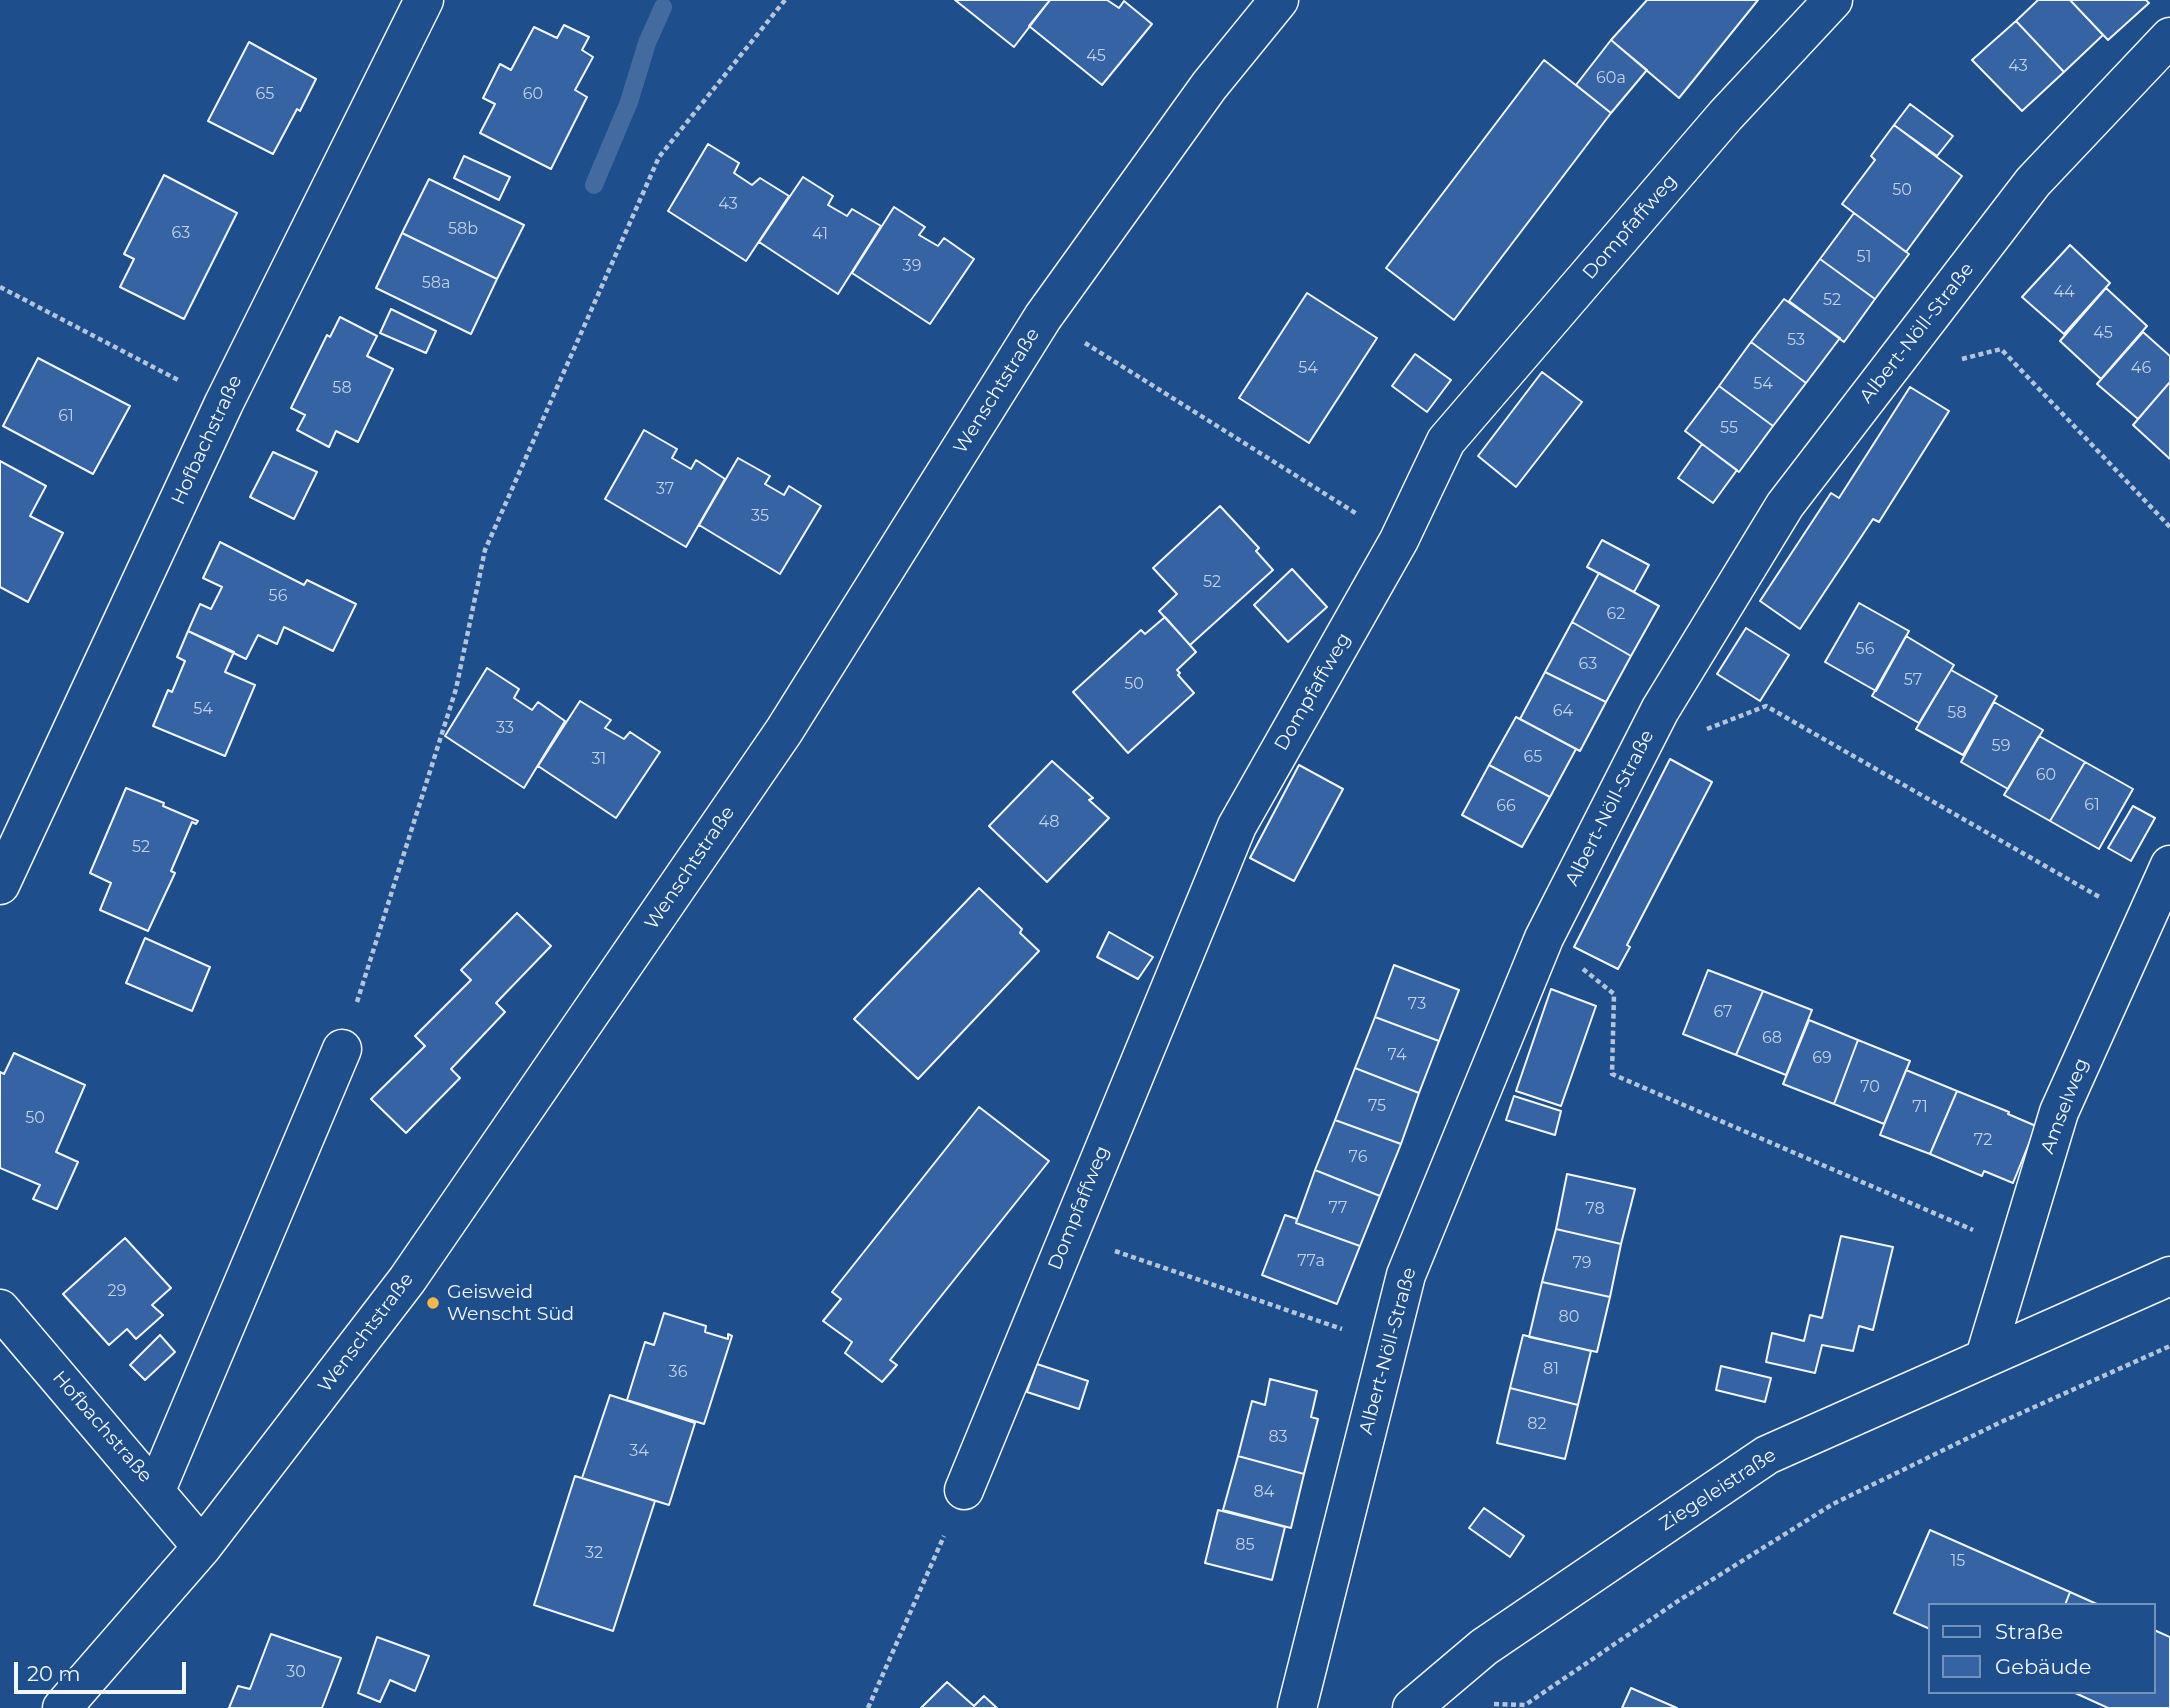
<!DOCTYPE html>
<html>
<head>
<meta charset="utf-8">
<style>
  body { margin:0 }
  #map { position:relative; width:2170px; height:1708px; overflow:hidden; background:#1f4e8c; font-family:Montserrat,sans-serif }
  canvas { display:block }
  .legend { position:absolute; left:1928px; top:1603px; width:228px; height:91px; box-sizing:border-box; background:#1f4e8c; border:2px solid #7391ba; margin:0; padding:9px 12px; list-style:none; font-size:21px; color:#f2f6ff }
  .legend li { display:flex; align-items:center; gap:14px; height:35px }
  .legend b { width:35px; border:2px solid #7391ba }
  .scale { position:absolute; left:14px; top:1662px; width:172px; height:32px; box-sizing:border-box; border:4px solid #f2f6ff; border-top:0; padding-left:9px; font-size:21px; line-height:24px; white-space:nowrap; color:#f2f6ff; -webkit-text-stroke:5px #1f4e8c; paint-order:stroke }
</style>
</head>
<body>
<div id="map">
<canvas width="2170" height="1708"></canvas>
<ul class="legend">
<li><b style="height:9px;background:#1f4e8c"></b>Straße</li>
<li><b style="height:19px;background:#3563a3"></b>Gebäude</li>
</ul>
<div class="scale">20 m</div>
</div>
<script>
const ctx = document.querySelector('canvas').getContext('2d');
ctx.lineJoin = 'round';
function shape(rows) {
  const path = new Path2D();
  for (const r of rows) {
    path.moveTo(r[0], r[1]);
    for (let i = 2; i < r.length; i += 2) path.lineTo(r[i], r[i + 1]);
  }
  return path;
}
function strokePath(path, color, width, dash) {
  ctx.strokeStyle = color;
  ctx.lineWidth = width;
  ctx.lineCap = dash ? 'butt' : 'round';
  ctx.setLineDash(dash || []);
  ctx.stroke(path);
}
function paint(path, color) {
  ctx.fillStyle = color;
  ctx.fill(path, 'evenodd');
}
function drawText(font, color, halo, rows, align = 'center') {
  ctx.font = font + ' Montserrat,sans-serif';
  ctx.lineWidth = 5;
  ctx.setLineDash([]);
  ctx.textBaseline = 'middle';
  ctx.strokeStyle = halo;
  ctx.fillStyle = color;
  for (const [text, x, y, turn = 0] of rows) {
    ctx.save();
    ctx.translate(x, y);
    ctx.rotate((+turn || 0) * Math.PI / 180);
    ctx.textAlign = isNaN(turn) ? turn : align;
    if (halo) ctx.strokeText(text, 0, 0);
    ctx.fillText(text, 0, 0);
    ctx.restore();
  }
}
const stream = shape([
  [594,185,629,102,647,43,663,7]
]);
const building = shape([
  [955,0,1050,0,1014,47,955,0],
  [1050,0,1107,0,1119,8,1124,1,1152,24,1102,85,1029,26,1050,0],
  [1647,0,1758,0,1679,98,1611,40,1647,0],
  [2038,0,2070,0,2103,35,2064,72,2016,21,2038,0],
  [2070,0,2146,0,2149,3,2108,40,2070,0],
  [2016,21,2064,72,2022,111,1972,60,2016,21],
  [564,25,589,37,582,50,593,57,575,90,587,97,551,169,480,133,495,104,483,98,500,64,511,70,534,27,557,38,564,25],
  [1611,40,1647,70,1611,113,1576,85,1611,40],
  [249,42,316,79,300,111,297,109,273,154,208,121,249,42],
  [1544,60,1611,113,1454,320,1386,268,1544,60],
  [1910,104,1953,136,1937,156,1894,125,1910,104],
  [1894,125,1962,176,1906,252,1842,204,1875,160,1871,156,1894,125],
  [708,144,739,163,734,173,752,185,760,178,789,196,746,261,668,211,708,144],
  [464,156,510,177,499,200,454,178,464,156],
  [164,175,237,213,184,319,120,287,134,259,124,254,164,175],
  [803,177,833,196,828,205,847,216,852,209,881,226,838,294,759,242,803,177],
  [429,179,524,225,497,279,402,233,429,179],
  [894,207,925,227,919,235,938,246,944,238,974,259,930,324,852,273,894,207],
  [1854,213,1909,254,1875,299,1820,259,1854,213],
  [402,233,497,279,471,334,376,288,402,233],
  [2070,245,2110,283,2064,334,2022,297,2070,245],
  [1820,259,1875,299,1844,342,1789,301,1820,259],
  [2106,288,2147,326,2101,379,2060,341,2106,288],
  [1307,293,1377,338,1309,443,1239,398,1307,293],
  [1784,299,1840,338,1806,383,1751,342,1784,299],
  [391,309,436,331,426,353,380,333,391,309],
  [340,317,377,336,367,356,393,369,358,442,336,431,329,447,297,430,305,415,291,408,327,335,330,337,340,317],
  [2143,332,2170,356,2170,382,2138,419,2097,384,2143,332],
  [1751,342,1806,383,1773,426,1719,386,1751,342],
  [1415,354,1451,380,1427,412,1392,386,1415,354],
  [38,358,130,406,93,474,3,426,38,358],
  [1542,372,1582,402,1516,487,1478,456,1542,372],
  [2170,382,2170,459,2133,425,2170,382],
  [1719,386,1773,426,1739,472,1685,431,1719,386],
  [1910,387,1949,411,1879,522,1873,519,1800,629,1760,601,1831,493,1839,498,1910,387],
  [644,430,677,449,672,458,691,469,696,460,725,479,686,547,605,499,644,430],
  [1702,444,1737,470,1713,503,1678,478,1702,444],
  [273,452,317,472,294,519,250,497,273,452],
  [738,458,770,476,765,484,784,495,789,486,821,506,780,574,699,525,738,458],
  [0,461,46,486,30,516,63,533,28,602,0,587,0,461],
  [1220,506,1259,548,1256,551,1273,570,1190,645,1159,611,1177,594,1153,568,1220,506],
  [1602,540,1649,565,1634,592,1587,567,1602,540],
  [220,542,304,585,307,580,356,604,333,651,284,627,277,644,258,635,246,659,188,631,200,604,211,609,222,587,203,578,220,542],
  [1292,569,1327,607,1288,642,1254,605,1292,569],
  [1599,573,1659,606,1631,656,1572,622,1599,573],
  [1859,603,1909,631,1876,691,1825,662,1859,603],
  [1165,617,1196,652,1177,670,1180,673,1178,675,1194,693,1128,753,1073,692,1141,630,1145,634,1165,617],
  [1572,622,1631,656,1606,702,1545,672,1572,622],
  [1746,628,1789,655,1760,701,1717,674,1746,628],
  [188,631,234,652,225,672,255,685,225,756,153,726,168,690,172,692,185,661,177,657,188,631],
  [1906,636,1954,665,1919,723,1872,696,1906,636],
  [487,668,519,689,514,698,532,710,538,702,565,721,524,788,445,736,487,668],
  [1951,670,1997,696,1963,755,1916,729,1951,670],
  [1545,672,1606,702,1580,751,1520,719,1545,672],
  [580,701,611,720,605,728,624,739,630,732,660,752,616,818,538,766,580,701],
  [1994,702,2043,730,2008,789,1961,762,1994,702],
  [1516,717,1576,749,1550,797,1489,765,1516,717],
  [2039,736,2085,762,2050,821,2004,795,2039,736],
  [1670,759,1712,782,1627,945,1630,947,1618,969,1574,947,1670,759],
  [1052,761,1093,798,1089,800,1109,818,1047,882,989,826,1052,761],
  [2085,762,2133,789,2099,849,2050,821,2085,762],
  [1299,765,1343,789,1294,881,1250,858,1299,765],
  [1489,765,1550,797,1522,847,1462,815,1489,765],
  [126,788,164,803,163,806,198,821,196,824,192,822,171,871,175,873,148,931,100,910,111,883,90,873,126,788],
  [2133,806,2155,818,2131,861,2108,848,2133,806],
  [979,888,1022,929,1020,933,1039,951,918,1079,854,1019,979,888],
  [517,913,551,946,496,1003,505,1012,451,1069,460,1078,406,1133,371,1099,425,1046,415,1036,471,980,461,970,517,913],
  [1109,932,1153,957,1138,979,1097,957,1109,932],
  [145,938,210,967,192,1011,126,983,145,938],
  [1394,965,1459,990,1439,1041,1375,1017,1394,965],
  [1708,970,1763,991,1736,1055,1683,1034,1708,970],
  [1551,989,1596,1006,1561,1106,1516,1091,1551,989],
  [1763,991,1812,1010,1786,1075,1736,1055,1763,991],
  [1375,1017,1439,1041,1419,1093,1355,1068,1375,1017],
  [1809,1020,1858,1040,1834,1104,1783,1084,1809,1020],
  [1858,1040,1910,1061,1884,1124,1834,1104,1858,1040],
  [14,1053,85,1085,56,1152,78,1162,57,1209,33,1199,40,1185,0,1168,0,1072,4,1074,14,1053],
  [1355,1068,1419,1093,1401,1144,1335,1120,1355,1068],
  [1906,1070,1957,1091,1930,1154,1880,1135,1906,1070],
  [1957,1091,2009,1112,2008,1114,2036,1126,2013,1183,1984,1171,1982,1176,1930,1154,1957,1091],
  [1514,1096,1561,1111,1555,1135,1506,1120,1514,1096],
  [979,1107,1049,1161,890,1360,897,1365,882,1382,845,1353,852,1342,823,1321,841,1299,832,1292,979,1107],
  [1335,1120,1401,1144,1380,1196,1315,1170,1335,1120],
  [1315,1170,1380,1196,1360,1246,1296,1223,1315,1170],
  [1567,1174,1635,1189,1621,1244,1556,1229,1567,1174],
  [1285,1215,1297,1219,1296,1223,1360,1246,1337,1304,1262,1275,1285,1215],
  [1556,1229,1621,1244,1610,1297,1542,1282,1556,1229],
  [1841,1236,1893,1247,1873,1330,1859,1326,1853,1351,1822,1345,1815,1373,1766,1362,1772,1333,1804,1341,1810,1315,1822,1318,1841,1236],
  [125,1238,171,1288,152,1305,163,1315,136,1339,127,1329,109,1345,63,1294,125,1238],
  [1542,1282,1610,1297,1597,1352,1529,1337,1542,1282],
  [664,1313,706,1326,705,1332,728,1339,728,1334,732,1336,704,1424,627,1400,645,1342,654,1345,664,1313],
  [160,1335,175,1352,145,1380,130,1365,160,1335],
  [1523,1335,1591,1351,1578,1405,1510,1388,1523,1335],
  [1037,1364,1088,1381,1079,1409,1027,1392,1037,1364],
  [1721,1366,1771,1378,1765,1402,1716,1390,1721,1366],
  [1270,1379,1317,1391,1311,1417,1318,1419,1304,1474,1238,1456,1252,1401,1265,1405,1270,1379],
  [1510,1388,1578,1405,1565,1459,1497,1443,1510,1388],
  [610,1395,695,1423,669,1505,582,1478,610,1395],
  [1238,1456,1304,1474,1291,1528,1223,1510,1238,1456],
  [575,1476,655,1501,613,1631,534,1605,575,1476],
  [1484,1508,1524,1536,1510,1557,1469,1528,1484,1508],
  [1218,1510,1285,1527,1272,1580,1205,1563,1218,1510],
  [1930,1530,2070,1592,2065,1605,1930,1605,1930,1629,1894,1613,1930,1530],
  [2070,1592,2099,1605,2065,1605,2070,1592],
  [2154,1630,2170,1637,2170,1708,2108,1708,2073,1692,2154,1692,2154,1630],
  [271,1634,341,1658,322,1708,229,1708,238,1686,250,1689,271,1634],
  [377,1637,429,1656,415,1691,390,1680,380,1702,358,1693,377,1637],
  [947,1682,974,1706,984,1696,997,1708,921,1708,947,1682],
  [1631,1688,1677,1708,1622,1708,1631,1688]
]);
const path = shape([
  [0,287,180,381],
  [1085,343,1357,514],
  [1962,359,2001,349,2170,527],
  [1707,729,1766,706,2101,898],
  [1583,969,1614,994,1612,1074,1973,1230],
  [357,1002,456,689,485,550,659,157,785,0],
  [1115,1251,1342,1329],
  [1494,1704,1525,1705,1678,1601,1833,1504,2001,1422,2170,1346],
  [868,1708,944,1536]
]);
const minor = shape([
  [0,885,224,403,424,0],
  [0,1309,202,1547],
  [1985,1357,2059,1112,2170,865],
  [156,1490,342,1049],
  [964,1490,1237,826,1399,540,1446,441,1725,116,1833,0],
  [62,1708,202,1547,407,1280,784,731,1043,317,1209,86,1279,0],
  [1297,1708,1406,1275,1544,938,1660,710,1785,505,2033,182,2170,37],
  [1412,1708,1484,1647,1767,1455,2170,1276]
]);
const markers = [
  [433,1303,7,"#ffb74d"]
];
const numberNames = [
  ["45",1096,56],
  ["43",2018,66],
  ["60a",1611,78],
  ["65",265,94],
  ["60",533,94],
  ["50",1902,190],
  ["43",728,204],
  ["58b",463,229],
  ["63",181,233],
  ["41",820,234],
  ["51",1864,257],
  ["39",912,266],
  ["58a",436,283],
  ["44",2064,292],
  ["52",1832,300],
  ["45",2103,333],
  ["53",1796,340],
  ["54",1308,368],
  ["46",2141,368],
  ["54",1763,384],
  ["58",342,388],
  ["61",66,416],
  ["55",1729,428],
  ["37",665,489],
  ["35",760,516],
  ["52",1212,582],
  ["56",278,596],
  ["62",1616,614],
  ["56",1865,649],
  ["63",1588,664],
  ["57",1913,680],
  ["50",1134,684],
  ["54",203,709],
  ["64",1563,711],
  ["58",1957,713],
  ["33",505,728],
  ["59",2001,746],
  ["65",1533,757],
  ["31",599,759],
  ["60",2046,775],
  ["61",2092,805],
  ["66",1506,806],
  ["48",1049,822],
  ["52",141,847],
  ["73",1417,1004],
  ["67",1723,1012],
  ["68",1772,1038],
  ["74",1397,1055],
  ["69",1822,1058],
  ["70",1870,1087],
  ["75",1377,1106],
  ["71",1920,1107],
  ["50",35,1118],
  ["72",1983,1140],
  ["76",1358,1157],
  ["77",1338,1208],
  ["78",1595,1209],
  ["77a",1311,1261],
  ["79",1582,1263],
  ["29",117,1291],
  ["80",1569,1317],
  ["81",1551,1369],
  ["36",678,1372],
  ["82",1537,1424],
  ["83",1278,1437],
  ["34",639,1451],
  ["84",1264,1492],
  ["85",1245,1545],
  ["32",594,1553],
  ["15",1958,1561],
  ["30",296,1672]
];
const streetNames = [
  ["Dompfaffweg",1630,227,-49],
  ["Albert-Nöll-Straße",1917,333,-52],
  ["Wenschtstraße",997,391,-58],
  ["Hofbachstraße",207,440,-65],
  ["Dompfaffweg",1313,692,-60],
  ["Albert-Nöll-Straße",1610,808,-63],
  ["Wenschtstraße",690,868,-56],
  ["Amselweg",2065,1106,-69],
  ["Dompfaffweg",1079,1208,-68],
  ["Wenschtstraße",366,1333,-53],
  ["Albert-Nöll-Straße",1388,1351,-75],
  ["Hofbachstraße",102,1427,49],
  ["Ziegeleistraße",1718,1490,-33]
];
const poiNames = [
  ["Geisweid",447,1292],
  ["Wenscht Süd",447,1314]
];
strokePath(stream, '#446ba0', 18);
paint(building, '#3563a3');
strokePath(building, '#f2f6ff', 2);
strokePath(minor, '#f2f6ff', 41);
strokePath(path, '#b3c4dc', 4.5, [5, 3.5]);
strokePath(minor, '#1f4e8c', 38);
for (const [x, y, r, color] of markers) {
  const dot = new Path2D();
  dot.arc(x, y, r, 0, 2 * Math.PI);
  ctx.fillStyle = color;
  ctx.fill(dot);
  strokePath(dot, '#1f4e8c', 2.5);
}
drawText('16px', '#c3d1e8', null, numberNames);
drawText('19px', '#f2f6ff', '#1f4e8c', streetNames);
drawText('19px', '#f2f6ff', '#1f4e8c', poiNames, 'left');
</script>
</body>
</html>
